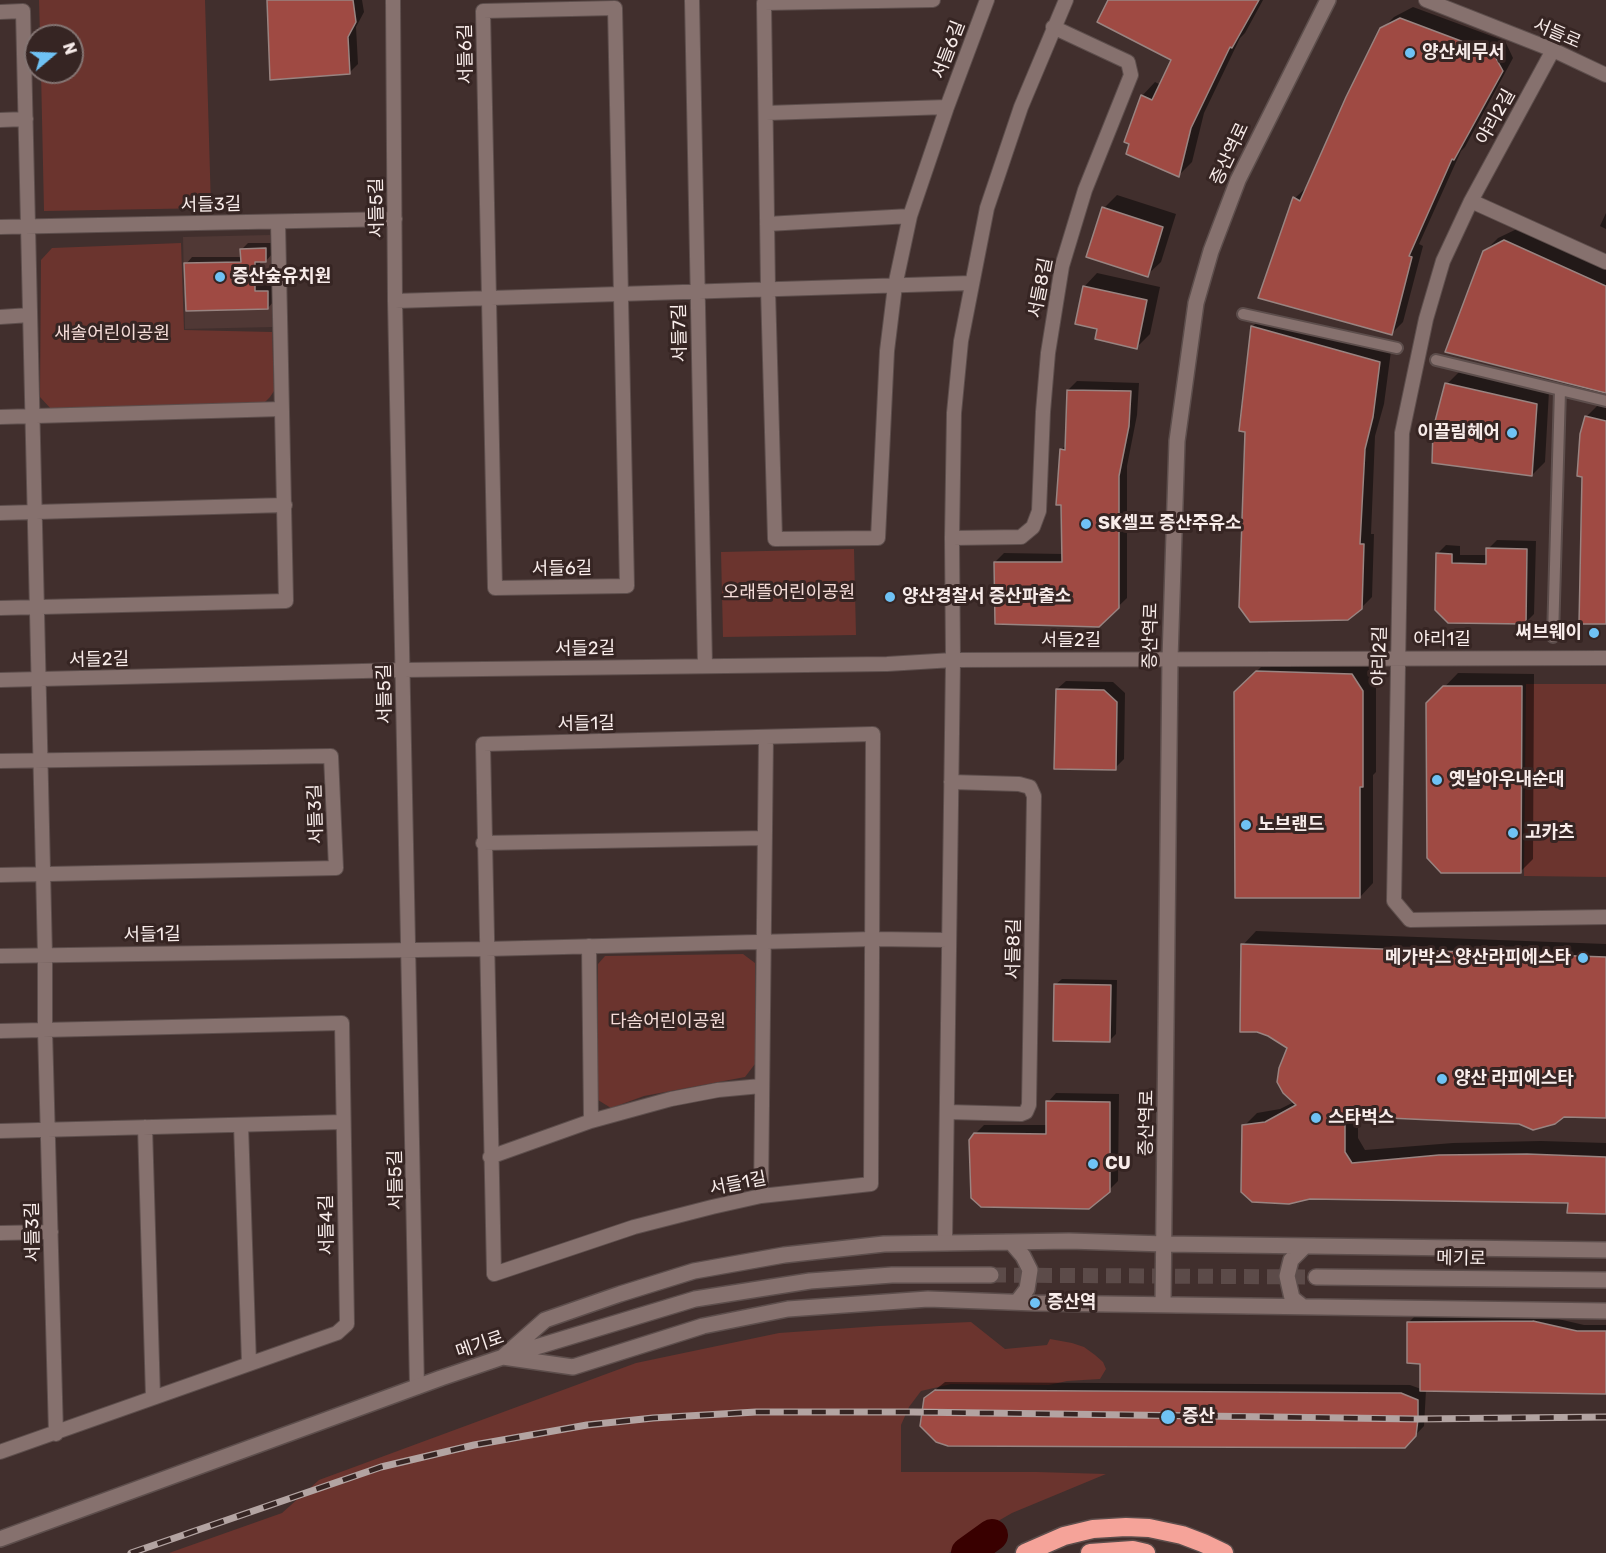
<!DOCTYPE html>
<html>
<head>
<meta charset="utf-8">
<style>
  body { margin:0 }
  #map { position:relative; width:1606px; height:1553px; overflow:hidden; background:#412f2d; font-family:Rubik,sans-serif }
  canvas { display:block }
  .north { position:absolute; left:24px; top:24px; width:60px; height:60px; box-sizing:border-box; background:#362523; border:2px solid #847573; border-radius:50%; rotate:71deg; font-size:16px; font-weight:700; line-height:24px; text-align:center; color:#f8ecea }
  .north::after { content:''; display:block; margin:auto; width:21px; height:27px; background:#6fc2f4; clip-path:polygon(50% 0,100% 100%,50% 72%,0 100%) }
</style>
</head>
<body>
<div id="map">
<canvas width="1606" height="1553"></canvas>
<div class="north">N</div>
</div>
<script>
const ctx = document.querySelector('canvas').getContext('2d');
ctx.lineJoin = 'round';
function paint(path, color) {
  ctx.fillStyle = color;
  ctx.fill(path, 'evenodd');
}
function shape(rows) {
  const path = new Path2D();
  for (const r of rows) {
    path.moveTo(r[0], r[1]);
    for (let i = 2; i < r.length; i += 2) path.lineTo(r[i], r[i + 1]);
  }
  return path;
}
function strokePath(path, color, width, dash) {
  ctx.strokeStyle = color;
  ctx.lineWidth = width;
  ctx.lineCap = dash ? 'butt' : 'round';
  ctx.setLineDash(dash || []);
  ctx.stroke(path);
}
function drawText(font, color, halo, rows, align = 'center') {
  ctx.font = font + ' Rubik,"Noto Sans KR",sans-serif';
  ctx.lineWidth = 6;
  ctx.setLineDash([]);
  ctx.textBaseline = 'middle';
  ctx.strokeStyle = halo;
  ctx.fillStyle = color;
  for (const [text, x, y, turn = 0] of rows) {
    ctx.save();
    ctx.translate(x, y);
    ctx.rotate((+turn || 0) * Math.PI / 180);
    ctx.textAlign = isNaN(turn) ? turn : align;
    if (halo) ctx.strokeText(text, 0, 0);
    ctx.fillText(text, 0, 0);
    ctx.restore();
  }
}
const built = shape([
  [270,235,273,327,185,329,183,237]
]);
const green = shape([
  [39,0,205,0,211,208,44,211,41,72,72,72,72,36,40,36],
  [181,243,184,330,272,332,274,391,270,397,263,404,51,409,40,397,41,260,52,248],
  [854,549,856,635,723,637,721,552],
  [1526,684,1606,684,1606,877,1524,876],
  [743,954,755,963,755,1064,745,1077,644,1096,611,1108,598,1100,598,964,605,956],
  [971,1322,1005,1349,1047,1345,1050,1339,1072,1343,1084,1347,1095,1355,1103,1362,1106,1369,1100,1379,1067,1381,1049,1385,951,1384,921,1391,909,1407,901,1425,901,1472,1037,1472,1106,1474,1012,1513,972,1536,949,1553,169,1553,282,1513,319,1480,636,1363,779,1333,879,1326]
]);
const shadow = shape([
  [268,0,362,0,364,12,356,27,358,64,350,72],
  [1110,0,1263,0,1245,33,1240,38,1204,113,1192,162,1179,175,1142,96,1155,82,1161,85,1173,60],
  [1413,7,1505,41,1513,58,1465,147,1461,151,1419,244,1423,246,1403,322,1391,334,1295,198,1307,187,1382,29,1394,17],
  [1117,195,1176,214,1161,262,1147,275,1104,208],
  [1606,213,1606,229,1600,226],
  [1519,228,1606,267,1606,392,1485,251,1498,238],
  [248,243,272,243,272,254,266,261,260,261,261,285,274,285,274,301,268,308,186,264,192,257,242,257,242,249],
  [1097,273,1160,287,1150,334,1137,347,1098,328,1084,287],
  [1263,316,1391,351,1384,404,1375,436,1371,534,1374,534,1372,597,1361,608,1252,327],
  [1460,371,1549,391,1545,462,1532,475,1447,384],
  [1077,381,1139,383,1137,415,1127,466,1127,598,1099,625,995,562,1004,553,1063,554,1061,450,1067,444,1068,390],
  [1600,403,1606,405,1606,623,1587,416],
  [1497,540,1536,541,1534,614,1525,623,1437,554,1446,545,1460,546,1460,555,1488,555,1488,549],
  [1270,658,1365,661,1376,678,1376,772,1373,775,1373,883,1360,897,1236,692],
  [1458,673,1534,674,1533,859,1520,872,1428,704],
  [1066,681,1113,682,1125,693,1124,759,1115,768,1057,689],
  [1256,931,1606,944,1606,1116,1563,1116,1519,1122,1358,1115,1358,1138,1365,1150,1453,1143,1541,1141,1606,1143,1606,1213,1569,1202,1309,1197,1244,1126,1257,1113,1280,1109,1294,1102,1289,1047,1243,945],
  [1062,979,1117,980,1116,1034,1109,1041,1055,985],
  [1056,1093,1119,1094,1118,1181,1109,1190,975,1134,984,1125,1048,1125,1048,1102],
  [1541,1315,1584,1325,1606,1325,1606,1393,1426,1390,1424,1426,1404,1447,925,1398,945,1382,1410,1385,1421,1389,1422,1363,1409,1322,1415,1316]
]);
const river = shape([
  [967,1553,992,1535]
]);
const building = shape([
  [267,0,353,0,356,22,348,37,350,74,270,80,267,0],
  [1108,0,1259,0,1232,48,1230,47,1191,128,1179,177,1126,154,1129,144,1124,142,1141,95,1152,100,1171,60,1097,22,1108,0],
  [1400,18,1493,53,1503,71,1454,160,1452,159,1409,256,1412,257,1392,335,1258,298,1293,197,1300,201,1346,97,1380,28,1400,18],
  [1102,207,1163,227,1148,277,1086,257,1102,207],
  [1504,240,1606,286,1606,393,1445,352,1483,251,1504,240],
  [266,248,266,262,255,262,255,291,268,291,268,309,186,311,184,263,241,262,240,249,266,248],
  [1083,286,1147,300,1137,349,1095,339,1097,329,1075,324,1083,286],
  [1251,326,1380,362,1373,417,1365,449,1360,544,1364,544,1362,609,1348,620,1250,622,1239,607,1245,432,1239,431,1251,326],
  [1445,383,1537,404,1532,476,1432,463,1433,429,1445,383],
  [1067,390,1131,391,1129,426,1119,476,1119,608,1099,627,995,624,994,562,1062,562,1061,505,1056,505,1060,449,1065,450,1067,390],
  [1585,416,1606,421,1606,624,1579,624,1582,477,1577,476,1580,434,1585,416],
  [1486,548,1527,549,1526,624,1448,623,1435,610,1436,553,1452,554,1452,563,1486,564,1486,548],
  [1256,671,1352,674,1363,691,1363,787,1360,787,1360,898,1235,898,1234,692,1256,671],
  [1443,686,1522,686,1521,873,1441,873,1427,858,1426,703,1443,686],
  [1056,689,1104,690,1117,702,1116,770,1054,769,1056,689],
  [1241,944,1606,957,1606,1118,1564,1117,1555,1124,1533,1130,1519,1124,1345,1116,1345,1152,1352,1163,1439,1155,1527,1154,1606,1157,1606,1214,1567,1213,1568,1203,1310,1199,1289,1204,1252,1202,1241,1192,1242,1125,1265,1122,1296,1105,1283,1093,1277,1082,1279,1068,1287,1048,1268,1036,1257,1032,1240,1032,1241,944],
  [1054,984,1111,985,1110,1042,1053,1041,1054,984],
  [1046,1101,1110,1102,1110,1192,1089,1209,981,1207,971,1198,969,1140,974,1133,1046,1134,1046,1101],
  [1533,1321,1577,1331,1606,1331,1606,1394,1420,1391,1420,1364,1407,1363,1407,1322,1533,1321],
  [935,1390,1401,1393,1418,1400,1418,1419,1416,1436,1405,1448,948,1446,936,1442,920,1426,924,1398,935,1390]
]);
const tertiaryTunnel = shape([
  [991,1275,1316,1277]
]);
const pedestrian = shape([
  [1243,314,1397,348],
  [1436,360,1606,401],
  [1553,637,1560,390]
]);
const minor = shape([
  [393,0,395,301,417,1387],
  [692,0,705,665],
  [933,0,764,3,768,289,775,539,878,538,887,351,895,286,910,216,947,107,987,0],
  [1426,0,1553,50,1606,75],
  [615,8,627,586,495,588,483,11,615,8],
  [0,12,23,11,45,955,45,1030,56,1434],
  [1553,50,1471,201,1443,261,1426,319,1402,433,1394,901,1410,920,1606,917],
  [766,113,947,107],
  [0,120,26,119],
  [1471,201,1606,262],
  [767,224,910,216],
  [0,227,395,219],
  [395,301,971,283],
  [0,317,30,315],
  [0,417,282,409],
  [0,513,285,505],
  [952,538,954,413,961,341,987,208,1021,107,1066,0],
  [0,608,286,601,278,222],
  [0,680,403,670,887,664,953,660,1606,658],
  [873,734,871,1184,761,1196,712,1207,634,1227,494,1274,483,744,873,734],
  [0,761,331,756,336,868,0,875],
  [483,843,765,838],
  [589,946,591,1121],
  [0,956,486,949,873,939,948,940],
  [0,1031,342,1023,347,1324,337,1333,0,1452],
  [948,1112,1021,1114,1026,1112,1029,1105,1034,796,1030,787,1019,784,951,782],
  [241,1125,249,1363],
  [145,1127,153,1397],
  [0,1131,343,1122],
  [490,1157,591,1121,671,1099,718,1090,761,1086],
  [761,1196,766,738],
  [0,1233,51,1232],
  [945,1243,953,660,952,538,1021,537,1033,527,1039,511,1043,412,1048,353,1062,266,1085,190,1131,75,1128,62,1053,27]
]);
const tertiary = shape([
  [1011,1242,1023,1256,1030,1270,1027,1289,1017,1302],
  [1316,1277,1606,1280],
  [1163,1304,1170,659,1177,441,1196,303,1211,251,1238,180,1328,0],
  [1302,1306,1292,1298,1287,1276,1291,1260,1305,1246],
  [503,1357,545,1320,620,1294,694,1271,784,1255,884,1244,1069,1241,1165,1244,1606,1250],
  [503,1357,573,1367,703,1326,788,1309,928,1299,1035,1303,1606,1311],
  [0,1539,441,1378,503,1357,695,1299,810,1281,892,1275,991,1275]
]);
const motorway = shape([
  [1025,1553,1064,1536,1093,1529,1126,1527,1149,1528,1182,1535,1203,1543,1224,1553],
  [1090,1553,1133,1550,1146,1553]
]);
const rail = shape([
  [131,1553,381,1467,474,1445,587,1425,653,1418,756,1412,913,1412,1417,1419,1606,1417]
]);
const markers = [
  [1410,53,6,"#6fc2f4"],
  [220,277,6,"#6fc2f4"],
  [1512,433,6,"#6fc2f4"],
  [1086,524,6,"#6fc2f4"],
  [890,597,6,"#6fc2f4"],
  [1594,633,6,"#6fc2f4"],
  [1437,780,6,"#6fc2f4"],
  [1246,825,6,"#6fc2f4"],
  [1513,833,6,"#6fc2f4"],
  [1583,958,6,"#6fc2f4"],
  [1442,1079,6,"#6fc2f4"],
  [1316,1118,6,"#6fc2f4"],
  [1093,1164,6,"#6fc2f4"],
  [1035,1303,6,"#6fc2f4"],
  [1168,1417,8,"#6fc2f4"]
];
const streetNames = [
  ["서들로",1557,34,23],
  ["서들6길",949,50,-69],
  ["서들6길",466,54,-91],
  ["야리2길",1496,117,-61],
  ["증산역로",1230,154,-65],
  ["서들3길",211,205,-1],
  ["서들5길",377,208,-91],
  ["서들8길",1041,288,-79],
  ["서들7길",680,333,-91],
  ["서들6길",562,569,-1],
  ["증산역로",1151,636,-89],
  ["야리1길",1442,640],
  ["서들2길",1071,641],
  ["서들2길",585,649,-1],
  ["야리2길",1380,656,-89],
  ["서들2길",99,660,-1],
  ["서들5길",385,694,-91],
  ["서들1길",586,724,-1],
  ["서들3길",316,814,-92],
  ["서들1길",152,935,-1],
  ["서들8길",1014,949,-89],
  ["증산역로",1147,1123,-89],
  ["서들5길",396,1180,-91],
  ["서들1길",738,1184,-11],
  ["서들4길",327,1225,-91],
  ["서들3길",33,1232,-91],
  ["메기로",1461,1259,1],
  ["메기로",480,1345,-19]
];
const poiNames = [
  ["양산세무서",1422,53],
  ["증산숲유치원",232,277],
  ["이끌림헤어",1500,433,"right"],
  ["SK셀프 증산주유소",1098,524],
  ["양산경찰서 증산파출소",902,597],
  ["써브웨이",1582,633,"right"],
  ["옛날아우내순대",1449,780],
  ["노브랜드",1258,825],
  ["고카츠",1525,833],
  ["메가박스 양산라피에스타",1571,958,"right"],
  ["양산 라피에스타",1454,1079],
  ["스타벅스",1328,1118],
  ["CU",1105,1164],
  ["증산역",1047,1303],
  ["증산",1182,1417]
];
const parkNames = [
  ["새솔어린이공원",112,334],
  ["오래뜰어린이공원",789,593],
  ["다솜어린이공원",668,1022]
];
paint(built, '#503835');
paint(green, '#6b342e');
paint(shadow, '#0007');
strokePath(river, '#390000', 32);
paint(building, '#9f4a43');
strokePath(building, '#998481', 1.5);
strokePath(tertiaryTunnel, '#5c4b49', 15, [15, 8]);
strokePath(pedestrian, '#5d4e4c', 14);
strokePath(minor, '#5d4e4c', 16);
strokePath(tertiary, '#5d4e4c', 18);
strokePath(motorway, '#5d4e4c', 21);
strokePath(pedestrian, '#86716e', 10);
strokePath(minor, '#86716e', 14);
strokePath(tertiary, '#86716e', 15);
strokePath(motorway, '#f5a399', 18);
strokePath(rail, '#b3a4a2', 7);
strokePath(rail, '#362523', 4.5, [14]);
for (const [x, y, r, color] of markers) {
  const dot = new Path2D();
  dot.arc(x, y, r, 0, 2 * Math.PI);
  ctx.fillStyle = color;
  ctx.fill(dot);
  strokePath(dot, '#362523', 2);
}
drawText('18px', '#f8ecea', '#362523', streetNames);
drawText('bold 18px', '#f8ecea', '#362523', poiNames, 'left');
drawText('18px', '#f5dcd8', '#362523', parkNames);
</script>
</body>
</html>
